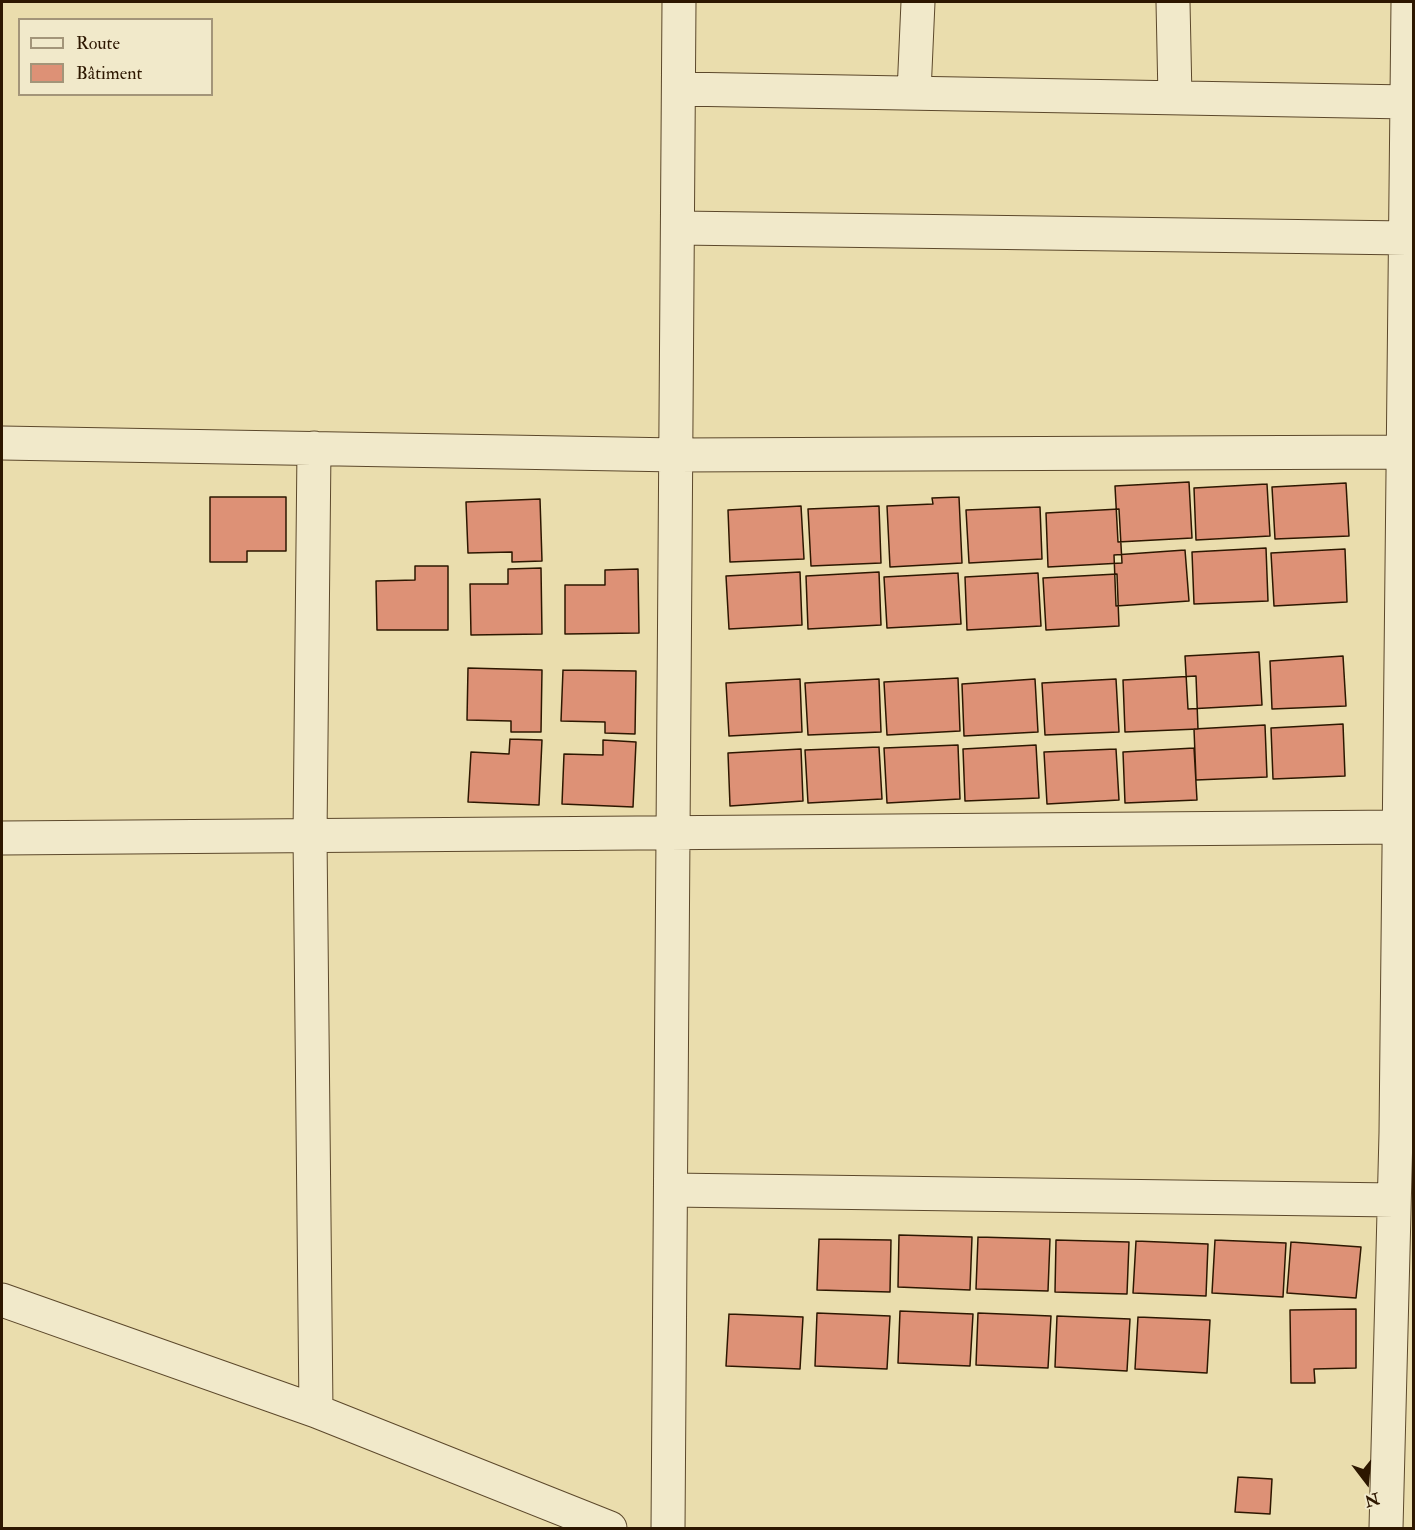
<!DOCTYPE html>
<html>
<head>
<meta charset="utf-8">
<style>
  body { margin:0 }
  #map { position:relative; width:1415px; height:1530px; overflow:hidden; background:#eaddad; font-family:"IM FELL Double Pica",serif }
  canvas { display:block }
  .frame { position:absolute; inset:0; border:3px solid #2d1700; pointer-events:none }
  .legend { position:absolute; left:18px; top:18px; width:195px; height:78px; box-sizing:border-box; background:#f1e9ca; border:2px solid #a39579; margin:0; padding:8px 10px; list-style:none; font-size:18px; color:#2d1700 }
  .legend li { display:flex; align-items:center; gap:12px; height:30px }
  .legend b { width:30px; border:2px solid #a39579 }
  .north { position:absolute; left:1337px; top:1452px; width:60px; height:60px; -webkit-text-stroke:4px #f1e9ca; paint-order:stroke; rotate:164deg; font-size:16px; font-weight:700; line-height:24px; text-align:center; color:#2d1700 }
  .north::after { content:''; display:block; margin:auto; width:21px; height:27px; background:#2d1700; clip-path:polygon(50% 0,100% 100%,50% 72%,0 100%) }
</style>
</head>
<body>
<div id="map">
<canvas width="1415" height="1530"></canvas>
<div class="frame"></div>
<ul class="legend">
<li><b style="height:8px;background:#f1e9ca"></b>Route</li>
<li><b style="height:16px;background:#dd9176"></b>Bâtiment</li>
</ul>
<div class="north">N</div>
</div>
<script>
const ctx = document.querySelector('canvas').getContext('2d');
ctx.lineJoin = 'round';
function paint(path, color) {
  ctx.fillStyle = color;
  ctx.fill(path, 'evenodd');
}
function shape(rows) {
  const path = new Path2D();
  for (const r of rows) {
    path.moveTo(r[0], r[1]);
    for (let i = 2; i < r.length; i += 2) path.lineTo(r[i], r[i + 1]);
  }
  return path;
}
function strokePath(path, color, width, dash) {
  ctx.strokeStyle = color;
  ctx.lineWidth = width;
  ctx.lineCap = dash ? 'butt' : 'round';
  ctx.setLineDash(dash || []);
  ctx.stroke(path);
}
const building = shape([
  [1189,482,1192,538,1118,542,1115,486,1189,482],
  [1346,483,1349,536,1275,539,1272,487,1346,483],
  [1267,484,1270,536,1196,540,1194,488,1267,484],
  [210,497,286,497,286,551,247,551,247,562,210,562,210,497],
  [959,497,962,563,890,567,887,506,933,504,932,498,959,497],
  [540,499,542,561,512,562,512,552,468,553,466,502,540,499],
  [801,506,804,559,730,562,728,510,801,506],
  [879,506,881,563,811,566,808,509,879,506],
  [1040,507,1042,559,969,563,966,510,1040,507],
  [1119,509,1122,563,1048,567,1046,513,1119,509],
  [1266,548,1268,601,1194,604,1192,552,1266,548],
  [1345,549,1347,602,1274,606,1271,553,1345,549],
  [1185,550,1189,601,1116,606,1114,555,1185,550],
  [415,566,448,566,448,630,377,630,376,581,415,580,415,566],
  [541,568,542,634,471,635,470,584,508,584,508,569,541,568],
  [638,569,639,633,565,634,565,585,605,585,605,570,638,569],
  [800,572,802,625,729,629,726,576,800,572],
  [879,572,881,625,808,629,806,576,879,572],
  [958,573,961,624,887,628,884,577,958,573],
  [1038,573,1041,626,967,630,965,577,1038,573],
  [1117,574,1119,626,1046,630,1043,578,1117,574],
  [1259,652,1262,705,1188,709,1185,656,1259,652],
  [1343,656,1346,706,1272,709,1270,661,1343,656],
  [468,668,542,670,541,732,511,732,511,721,467,720,468,668],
  [563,670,636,671,635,734,605,733,605,722,561,721,563,670],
  [1196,676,1198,729,1125,732,1123,680,1196,676],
  [958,678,960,731,887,735,884,682,958,678],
  [800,679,802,732,729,736,726,683,800,679],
  [879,679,881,732,808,735,805,683,879,679],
  [1035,679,1038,732,964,736,962,684,1035,679],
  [1116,679,1119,732,1045,735,1042,683,1116,679],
  [1343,724,1345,776,1273,779,1271,728,1343,724],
  [1265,725,1267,777,1196,780,1194,729,1265,725],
  [510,739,542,740,539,805,468,802,471,752,509,754,510,739],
  [603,740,636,742,633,807,562,804,564,754,603,755,603,740],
  [958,745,960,799,887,803,884,748,958,745],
  [1036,745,1039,798,965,801,963,749,1036,745],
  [879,747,882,799,808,803,805,750,879,747],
  [1194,748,1197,800,1125,803,1123,752,1194,748],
  [801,749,803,801,730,806,728,753,801,749],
  [1116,749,1119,800,1047,804,1044,752,1116,749],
  [899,1235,972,1237,970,1290,898,1287,899,1235],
  [978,1237,1050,1239,1048,1291,976,1289,978,1237],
  [819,1239,891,1240,890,1292,817,1290,819,1239],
  [1056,1240,1129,1242,1127,1294,1055,1292,1056,1240],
  [1215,1240,1286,1243,1283,1297,1212,1293,1215,1240],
  [1136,1241,1208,1244,1206,1296,1133,1293,1136,1241],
  [1291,1242,1361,1247,1356,1298,1287,1293,1291,1242],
  [1356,1309,1356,1368,1314,1369,1315,1383,1291,1383,1290,1310,1356,1309],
  [900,1311,973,1314,970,1366,898,1363,900,1311],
  [817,1313,890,1316,887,1369,815,1366,817,1313],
  [978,1313,1051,1316,1048,1368,976,1365,978,1313],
  [729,1314,803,1317,800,1369,726,1366,729,1314],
  [1057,1316,1130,1319,1127,1371,1055,1367,1057,1316],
  [1138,1317,1210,1320,1207,1373,1135,1369,1138,1317],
  [1238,1477,1272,1479,1270,1514,1235,1512,1238,1477]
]);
const minor = shape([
  [1173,2,1175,98],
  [680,89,1408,102],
  [914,93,918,2],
  [679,228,1407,238],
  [2,443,677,455,1405,452],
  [314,448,310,836,316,1411],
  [2,838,1400,827],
  [671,1190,1394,1200],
  [2,1300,316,1411,610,1528],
  [668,1528,679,2],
  [1386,1528,1396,1133,1408,2]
]);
paint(building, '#dd9176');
strokePath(building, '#2d1700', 1.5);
strokePath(minor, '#5c482b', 35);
strokePath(minor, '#f1e9ca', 33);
</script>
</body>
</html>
